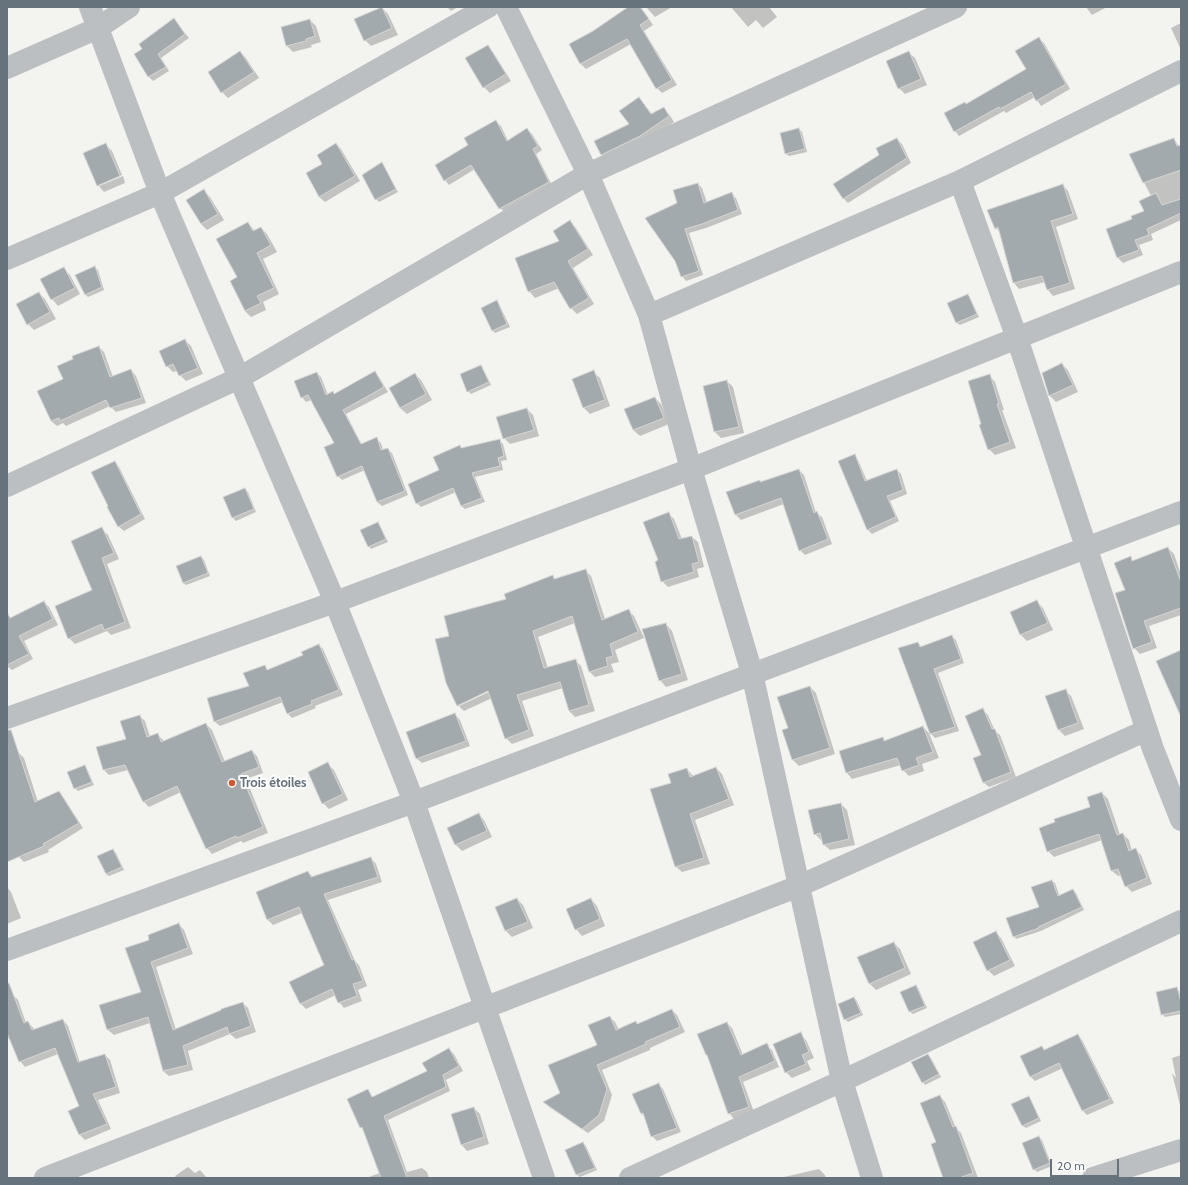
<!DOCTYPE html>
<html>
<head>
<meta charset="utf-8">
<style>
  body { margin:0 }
  #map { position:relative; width:1188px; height:1185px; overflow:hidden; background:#f3f3f0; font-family:Cabin,sans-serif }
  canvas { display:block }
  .frame { position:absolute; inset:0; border:8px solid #66737d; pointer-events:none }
  .scale { position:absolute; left:1050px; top:1159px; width:69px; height:18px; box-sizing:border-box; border:2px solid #66737d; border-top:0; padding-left:5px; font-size:12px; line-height:14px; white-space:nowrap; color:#66737d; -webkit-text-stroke:3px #fff; paint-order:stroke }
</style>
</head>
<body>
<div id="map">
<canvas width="1188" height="1185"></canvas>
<div class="frame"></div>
<div class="scale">20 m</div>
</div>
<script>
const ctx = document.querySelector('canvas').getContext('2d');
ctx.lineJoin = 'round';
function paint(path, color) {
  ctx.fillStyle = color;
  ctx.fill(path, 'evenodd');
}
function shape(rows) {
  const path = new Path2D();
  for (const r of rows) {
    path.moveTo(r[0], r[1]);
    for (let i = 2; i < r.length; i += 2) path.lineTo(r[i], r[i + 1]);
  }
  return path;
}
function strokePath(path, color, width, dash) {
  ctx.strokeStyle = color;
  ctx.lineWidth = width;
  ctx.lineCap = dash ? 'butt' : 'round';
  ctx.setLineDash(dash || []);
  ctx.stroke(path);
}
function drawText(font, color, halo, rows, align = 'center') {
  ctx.font = font + ' Cabin,sans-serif';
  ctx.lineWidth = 4;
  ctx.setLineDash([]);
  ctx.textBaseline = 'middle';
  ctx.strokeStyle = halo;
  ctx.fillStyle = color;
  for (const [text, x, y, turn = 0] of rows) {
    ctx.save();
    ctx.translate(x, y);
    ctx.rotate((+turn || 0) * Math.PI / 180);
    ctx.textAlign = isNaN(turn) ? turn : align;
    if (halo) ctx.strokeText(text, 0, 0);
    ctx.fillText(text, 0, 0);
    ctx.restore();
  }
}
const shadow = shape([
  [447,7,458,7,451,11],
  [630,7,641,7,653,25,644,31,677,85,662,93,657,88,631,44,586,69,581,64,570,45,594,32],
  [646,7,672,7,655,17],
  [731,7,769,7,777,17,763,28,756,20,748,27],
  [1086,7,1107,7,1092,15],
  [382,8,388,14,398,35,371,46,365,40],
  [174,20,189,38,161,58,169,71,153,81,149,77,135,54,143,49],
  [310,20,316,26,321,42,311,45,312,47,293,52,287,46],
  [1181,23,1181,50,1171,28],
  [1039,39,1044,43,1070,89,1041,106,1035,97,1006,113,1004,111,959,136,955,131,965,103,967,105,1027,69],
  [487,46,493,52,511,81,490,93,484,87],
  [240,52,246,58,259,78,228,98,222,92],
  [908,52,915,58,927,85,905,94,899,88],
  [639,98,652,114,664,109,669,114,674,122,646,141,606,159,601,154,631,125],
  [496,122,501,126,508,141,527,129,532,134,542,150,536,154,553,187,505,212,500,208,475,169,449,185,445,180,469,146],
  [799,129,802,132,807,152,789,156,786,154],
  [897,139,902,144,911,163,848,203,843,198,880,155],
  [1174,140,1180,147,1181,146,1181,220,1151,234,1153,240,1139,245,1143,255,1123,263,1118,258,1108,230,1133,220,1146,212,1151,196,1130,155],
  [336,144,341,149,360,181,325,202,319,197,324,165],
  [106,145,112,151,122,175,99,184,99,186,123,176,125,183,104,192,98,185],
  [382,164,398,192,379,202,376,199],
  [698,184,702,188,707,203,731,194,736,198,742,214,706,228,689,233,703,275,686,281,682,276,678,203],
  [1063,185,1068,191,1078,219,1056,227,1075,289,1053,296,1048,290,1045,282,1019,289,1014,283,1000,232,996,228],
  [204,191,210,197,224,220,207,230,201,224],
  [570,222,576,228,593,255,573,268,594,304,577,314,571,308,559,288,535,298,529,291,560,242],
  [248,223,255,231,261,228,267,234,277,252,263,259,279,294,263,302,266,310,251,317,245,311,238,278],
  [95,268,98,270,104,290,88,297,85,294],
  [64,269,70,275,80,294,58,306,52,299],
  [39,293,45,299,56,319,34,330,28,324],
  [968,295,970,298,979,317,960,325,957,323,948,304],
  [497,301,499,304,510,327,495,333,492,330],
  [185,340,191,346,203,374,186,381,180,375,177,371,173,372,167,366],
  [99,347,104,352,113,377,131,370,136,376,146,403,116,412,110,406,66,426,63,423,57,426,51,421,65,380],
  [1062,364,1068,370,1078,392,1056,402,1050,396,1043,373],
  [481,366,483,369,491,385,471,394,468,391],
  [593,372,600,378,610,406,590,414,584,408,573,379],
  [317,373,321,377,328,395,333,393,335,395,375,373,379,377,388,392,346,414,362,445,376,439,381,443,383,450,387,449,392,453,408,495,382,506,377,502,365,470,342,480,338,476,335,444,311,400,306,402,302,397],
  [415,374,421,380,432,400,407,414,400,408],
  [989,375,995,382,1004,410,1002,410,1016,448,995,455,989,449,982,425],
  [727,381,733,387,744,433,721,438,715,432],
  [655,398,661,404,669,424,640,436,633,430],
  [527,409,533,415,539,436,510,444,504,438],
  [499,440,503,444,507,460,501,461,503,470,475,477,485,502,465,509,461,506,456,492,421,507,417,503,460,446,462,449],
  [854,456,858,460,867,481,897,470,901,474,907,494,890,501,899,521,872,534,868,530,839,462],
  [115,462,119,467,145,519,124,531,119,527,108,507],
  [799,470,804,475,816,513,822,517,832,544,805,555,800,550,784,504,741,520,736,515,759,481,761,482],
  [245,489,248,492,256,512,236,521,233,518,224,498],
  [668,513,674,519,682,539,692,537,698,542,704,567,697,569,699,577,668,587,662,581,659,561],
  [378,524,380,526,388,542,371,549,369,546],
  [102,529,108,535,119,559,107,564,131,628,111,635,107,631,75,644,69,638,93,591],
  [1168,548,1174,554,1181,575,1181,615,1149,626,1157,648,1140,654,1134,648,1126,590,1130,558,1134,561],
  [201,557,204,560,210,576,186,585,183,583],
  [585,570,591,576,605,619,628,610,634,616,644,638,615,650,619,662,611,664,614,672,595,677,589,671,575,623,538,637,548,668,575,660,581,666,595,711,575,717,569,711,563,688,522,701,534,736,512,744,506,738,492,698,464,711,458,705,450,636,507,600,552,576,556,580],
  [493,688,493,690,459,706,459,704],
  [44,602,49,607,58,625,24,641,33,659,12,670,7,666,7,620],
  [1037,602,1043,608,1053,630,1027,641,1021,635,1011,613],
  [666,624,672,631,688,680,666,687,660,680],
  [951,636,956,640,964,663,938,673,959,731,935,738,931,734,918,643,922,647],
  [319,645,323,649,343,695,315,706,316,708,292,718,288,714,283,702,220,726,215,722,208,699,250,687,264,666,269,671,304,656],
  [810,687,816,693,835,754,799,766,793,760,789,729],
  [1065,690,1071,696,1084,729,1065,736,1059,730],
  [983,710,988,715,995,731,1000,735,1016,777,989,787,983,782],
  [455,714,460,720,470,746,422,763,416,758],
  [140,716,145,721,150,737,158,735,164,741,206,724,212,730,225,762,252,751,257,756,263,773,246,779,268,833,243,843,241,841,212,854,207,848,181,792,149,807,144,802,128,770,109,775,104,770,98,748,127,739],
  [923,727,929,733,939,758,922,764,924,771,909,776,903,770,901,765,852,779,847,773,840,752,883,738,886,741],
  [18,752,24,758,38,802,58,792,64,798,83,828,48,850,49,852,24,862,19,857,7,831,7,756],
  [328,764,334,770,348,800,329,809,323,803],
  [85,767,87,769,94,785,78,791,75,788],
  [716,768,722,774,734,805,695,820,710,864,682,872,675,866,672,784,687,769,693,776],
  [1102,793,1108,799,1120,835,1123,834,1129,840,1132,851,1136,850,1141,855,1152,884,1132,892,1126,886,1121,875,1118,876,1112,871,1102,840,1054,857,1048,851,1091,808],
  [841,804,847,810,855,845,830,850,823,844,822,840,821,840,815,834],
  [478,814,484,820,492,837,462,851,456,845,448,828],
  [113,850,116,853,124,870,109,876,106,874],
  [371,858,376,864,382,882,328,900,355,961,359,965,367,986,358,990,362,1001,344,1008,339,1002,336,995,306,1009,301,1004,291,983,325,965,302,913,273,925,268,920,257,893,308,872,313,877],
  [1052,881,1055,883,1060,897,1073,890,1076,893,1084,910,1041,931,1016,939,1014,936,1040,907],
  [7,887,11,892,21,918,7,924],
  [517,899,523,905,533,928,512,937,506,931],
  [591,899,597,906,605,926,582,936,576,929],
  [179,924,184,930,193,954,156,967,176,1030,243,1003,248,1008,256,1032,236,1039,230,1034,188,1051,193,1070,169,1076,163,1071,150,1023,114,1035,108,1030,142,992,151,940],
  [995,932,1001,938,1015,966,994,976,988,970],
  [894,943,900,949,911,974,876,990,870,984],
  [916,986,918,988,927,1008,913,1014,910,1012,901,992],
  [1177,988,1179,991,1181,998,1181,1014,1165,1017,1162,1014],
  [13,995,18,1000,26,1023,28,1022,35,1030,63,1020,68,1026,80,1063,105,1055,110,1060,120,1093,98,1100,111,1129,85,1140,80,1135,70,1111,80,1107,58,1054,25,1067,20,1061,10,1038,7,1039,7,997],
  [854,998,857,1001,863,1015,848,1022,845,1019],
  [672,1010,677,1015,685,1032,650,1048,650,1050,602,1070,612,1095,604,1121,588,1133,549,1107,544,1102,561,1093,598,1046,610,1017,615,1022,619,1030,636,1023,638,1025],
  [727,1023,732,1028,743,1055,766,1045,772,1050,779,1067,743,1082,754,1112,734,1119,729,1113],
  [800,1034,806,1040,814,1058,807,1061,811,1070,792,1078,786,1072],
  [1078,1036,1082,1040,1114,1103,1087,1115,1083,1111,1063,1068,1035,1081,1030,1076,1042,1048,1045,1051],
  [449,1049,454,1054,463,1071,446,1080,450,1091,388,1120,407,1172,422,1168,427,1172,429,1178,366,1178,380,1173,364,1131,361,1127,367,1090,373,1098,428,1072],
  [928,1055,931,1058,941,1077,925,1085,923,1082],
  [1181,1055,1181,1109,1172,1073,1176,1078,1172,1058],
  [658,1084,663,1089,681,1132,657,1141,652,1136,645,1117,642,1114],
  [940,1096,945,1102,956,1128,961,1133,978,1178,944,1178,937,1143],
  [1029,1097,1031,1100,1041,1121,1026,1128,1023,1126,1013,1104],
  [474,1108,480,1114,489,1144,467,1151,461,1144],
  [1039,1137,1042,1140,1052,1166,1037,1172,1034,1169],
  [583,1143,586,1146,597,1170,580,1177,577,1175,567,1150],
  [188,1167,195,1173,200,1170,207,1178,176,1178,175,1176],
  [819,1169,825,1175,826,1178,784,1178,784,1177]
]);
const building = shape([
  [382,7,392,28,364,41,354,19,382,7],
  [628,7,640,7,649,19,640,25,672,80,656,89,627,39,580,64,569,44,593,31,628,7],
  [174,18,185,34,158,54,166,67,148,77,134,54,142,49,139,44,174,18],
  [310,19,315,36,306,39,306,41,286,46,281,27,310,19],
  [1039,37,1066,84,1036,101,1031,92,1000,109,999,107,954,132,944,113,965,102,966,104,1026,69,1015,51,1039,37],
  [488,45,506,74,483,88,465,58,488,45],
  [240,51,254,72,221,93,208,72,240,51],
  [909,51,921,79,898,89,886,61,909,51],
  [639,97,651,114,664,107,669,116,640,136,601,155,594,141,629,124,619,111,639,97],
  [496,120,507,141,527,128,538,146,533,149,549,182,499,209,471,165,444,181,435,165,468,145,464,138,496,120],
  [799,128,805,149,785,154,780,133,799,128],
  [897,138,907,158,843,199,833,184,879,155,876,148,897,138],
  [1174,138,1177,146,1181,145,1181,170,1143,183,1129,154,1174,138],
  [106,143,120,176,97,186,83,153,106,143],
  [336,143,355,176,319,197,306,173,322,164,317,155,336,143],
  [382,162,396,189,375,200,362,175,382,162],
  [698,183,704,203,732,192,738,210,702,224,685,229,699,271,681,277,675,261,645,218,677,203,673,190,698,183],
  [1063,184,1073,214,1051,221,1070,283,1047,290,1042,276,1013,283,998,227,995,229,987,210,1063,184],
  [204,189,218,214,201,224,186,200,204,189],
  [1156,193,1162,205,1181,199,1181,213,1147,229,1149,235,1135,240,1139,250,1117,258,1106,229,1132,219,1131,216,1144,211,1139,201,1156,193],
  [570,220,588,249,568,261,589,298,570,309,554,282,528,292,515,258,559,241,553,231,570,220],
  [248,222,253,231,261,227,271,245,257,253,274,288,257,296,261,303,245,311,230,281,237,277,216,239,248,222],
  [95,266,102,287,85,295,75,275,95,266],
  [64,267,75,288,51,300,40,279,64,267],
  [39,292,50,312,27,325,16,304,39,292],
  [968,294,977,314,956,323,947,303,968,294],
  [497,300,507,324,492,331,481,308,497,300],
  [185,339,198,368,179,376,173,364,166,367,159,351,185,339],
  [99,346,110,377,131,369,142,398,110,408,106,400,60,421,59,418,51,421,37,391,63,379,57,366,73,359,72,356,99,346],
  [1062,363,1073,385,1049,396,1042,373,1062,363],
  [481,365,489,382,467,392,460,374,481,365],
  [594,370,605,400,583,408,572,379,594,370],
  [375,371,384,387,343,410,361,444,377,437,381,450,388,448,405,491,377,502,362,466,337,477,324,447,334,443,308,395,301,398,294,381,317,372,326,395,333,391,334,394,375,371],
  [415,373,426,394,400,408,389,388,415,373],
  [990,374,999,404,997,404,1010,442,988,450,979,425,981,424,968,381,990,374],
  [727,380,739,427,714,432,703,386,727,380],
  [655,397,664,418,633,430,624,409,655,397],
  [527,408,534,430,503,439,496,417,527,408],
  [500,439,504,456,498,458,500,466,472,473,482,498,461,506,453,488,416,504,408,484,439,470,433,457,460,445,461,448,500,439],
  [855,454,865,481,897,469,903,490,887,496,896,517,867,530,838,461,855,454],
  [115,461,141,514,118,527,107,507,108,506,91,472,115,461],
  [799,469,814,513,817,511,828,539,799,551,781,498,735,515,726,492,760,480,760,482,799,469],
  [245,488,254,509,232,518,223,497,245,488],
  [669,512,679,539,692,536,699,562,692,564,694,572,661,582,655,562,658,560,643,522,669,512],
  [378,522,386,539,368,547,360,530,378,522],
  [102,527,114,553,102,558,125,622,104,630,102,624,68,639,55,606,92,590,71,541,102,527],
  [1168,547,1181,582,1181,608,1144,621,1152,642,1133,649,1115,593,1125,590,1114,563,1131,556,1132,561,1168,547],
  [201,556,208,573,183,583,176,566,201,556],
  [586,569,602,620,629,609,638,632,610,644,613,656,606,658,608,666,589,672,572,616,533,631,544,668,576,659,589,705,569,711,560,682,517,695,529,730,505,739,488,691,457,706,446,683,435,639,449,636,444,616,506,599,504,594,553,575,554,579,586,569],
  [1037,600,1048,623,1020,635,1010,612,1037,600],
  [44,601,53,619,19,636,29,654,7,665,7,612,10,618,44,601],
  [666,623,682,674,659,681,642,629,666,623],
  [952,635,961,659,934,669,955,727,930,734,898,648,918,642,920,647,952,635],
  [319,644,339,690,311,701,312,704,287,714,280,697,214,722,207,698,249,686,243,673,265,665,267,670,303,655,301,652,319,644],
  [1181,650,1181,717,1156,661,1181,650],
  [810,686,830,748,792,760,782,730,788,728,777,697,810,686],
  [1066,689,1078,723,1058,730,1045,696,1066,689],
  [983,708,992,729,995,729,1011,772,983,783,973,758,981,755,965,716,983,708],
  [455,713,466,741,416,759,406,732,455,713],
  [140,715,147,737,158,733,161,742,206,723,222,762,252,750,259,767,241,774,263,827,237,838,236,836,206,849,177,786,143,802,125,765,103,770,96,747,126,739,120,721,140,715],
  [923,726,933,752,916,758,919,765,902,771,897,758,846,773,839,751,883,737,884,741,923,726],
  [7,730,11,730,35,802,59,791,79,823,43,844,44,846,7,862,7,730],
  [328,762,343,794,322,804,308,772,328,762],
  [85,765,92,782,74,789,67,772,85,765],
  [716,767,729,799,690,814,704,858,675,867,650,789,671,783,668,774,687,768,690,777,716,767],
  [1102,792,1117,835,1123,833,1129,851,1136,848,1147,878,1125,887,1118,869,1111,871,1099,834,1047,852,1039,828,1055,822,1054,819,1090,807,1087,797,1102,792],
  [841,803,849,839,823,845,820,833,814,835,808,810,841,803],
  [479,813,487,831,455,845,447,828,479,813],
  [113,849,122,867,106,874,97,856,113,849],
  [371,857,378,877,324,894,352,960,354,959,363,981,353,984,357,996,338,1003,332,989,300,1004,289,982,324,965,299,907,267,920,256,892,308,871,311,877,371,857],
  [1052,880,1058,896,1073,889,1082,907,1038,927,1039,928,1013,937,1006,918,1039,907,1031,887,1052,880],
  [517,898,528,922,505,931,495,907,517,898],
  [591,898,600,919,575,930,566,909,591,898],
  [179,923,188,948,151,962,173,1030,221,1010,221,1009,243,1002,251,1026,229,1034,227,1027,183,1046,188,1065,163,1071,148,1017,107,1030,99,1005,141,992,125,948,149,940,148,935,179,923],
  [996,931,1010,960,987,971,973,942,996,931],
  [894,942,905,968,869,984,857,957,894,942],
  [7,983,9,983,24,1023,28,1021,32,1030,63,1019,78,1062,105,1054,116,1087,93,1094,107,1124,79,1135,68,1111,79,1106,55,1048,19,1062,7,1033,7,983],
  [916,985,925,1006,909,1012,900,992,916,985],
  [1177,987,1181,1002,1181,1011,1161,1015,1156,992,1177,987],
  [854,997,861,1013,844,1020,838,1004,854,997],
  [672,1009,680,1027,645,1042,646,1044,597,1065,607,1089,599,1115,582,1129,543,1102,560,1093,548,1065,597,1045,588,1025,610,1016,616,1030,636,1021,637,1024,672,1009],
  [727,1022,741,1055,767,1043,775,1061,739,1077,749,1107,728,1114,707,1055,706,1055,697,1034,727,1022],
  [801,1032,809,1052,802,1055,806,1064,785,1073,773,1044,801,1032],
  [1078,1034,1110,1099,1082,1111,1059,1063,1030,1077,1020,1056,1042,1046,1044,1050,1078,1034],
  [449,1048,459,1066,443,1075,446,1087,384,1116,407,1178,381,1178,362,1127,360,1128,347,1099,368,1089,372,1097,427,1071,422,1063,449,1048],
  [928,1054,939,1074,922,1083,911,1062,928,1054],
  [659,1083,677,1128,651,1137,643,1113,641,1114,632,1094,659,1083],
  [940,1095,953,1127,956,1126,973,1173,959,1178,943,1178,931,1144,936,1142,920,1103,940,1095],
  [1029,1096,1039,1118,1022,1126,1011,1104,1029,1096],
  [474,1107,484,1137,461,1145,451,1114,474,1107],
  [1039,1136,1050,1163,1033,1170,1022,1143,1039,1136],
  [583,1142,595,1168,576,1175,565,1150,583,1142]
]);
const minor = shape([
  [90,7,160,193,335,602,414,802,544,1178],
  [506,7,588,174,649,315,691,469,752,673,842,1081,872,1178],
  [7,68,98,28,129,7],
  [960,181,1017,338,1153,749,1181,820],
  [7,259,160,193,488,7],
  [649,315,960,181,1181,71],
  [7,486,239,378,588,174,956,7],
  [7,718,335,602,691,469,1181,272],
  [7,950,414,802,1181,512],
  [45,1178,799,886,1147,730],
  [630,1178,842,1081,1181,921],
  [1093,1178,1181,1150]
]);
const markers = [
  [232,783,4,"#cd5a36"]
];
const poiNames = [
  ["Trois étoiles",240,783]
];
paint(shadow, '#0003');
paint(building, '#a3aaae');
strokePath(building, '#d4d5d3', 1);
strokePath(minor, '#bbbfc1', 22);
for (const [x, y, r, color] of markers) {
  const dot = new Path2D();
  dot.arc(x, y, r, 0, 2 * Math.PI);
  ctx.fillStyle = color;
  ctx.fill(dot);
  strokePath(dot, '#fff', 1.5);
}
drawText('bold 13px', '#66737d', '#fff', poiNames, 'left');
</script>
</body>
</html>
